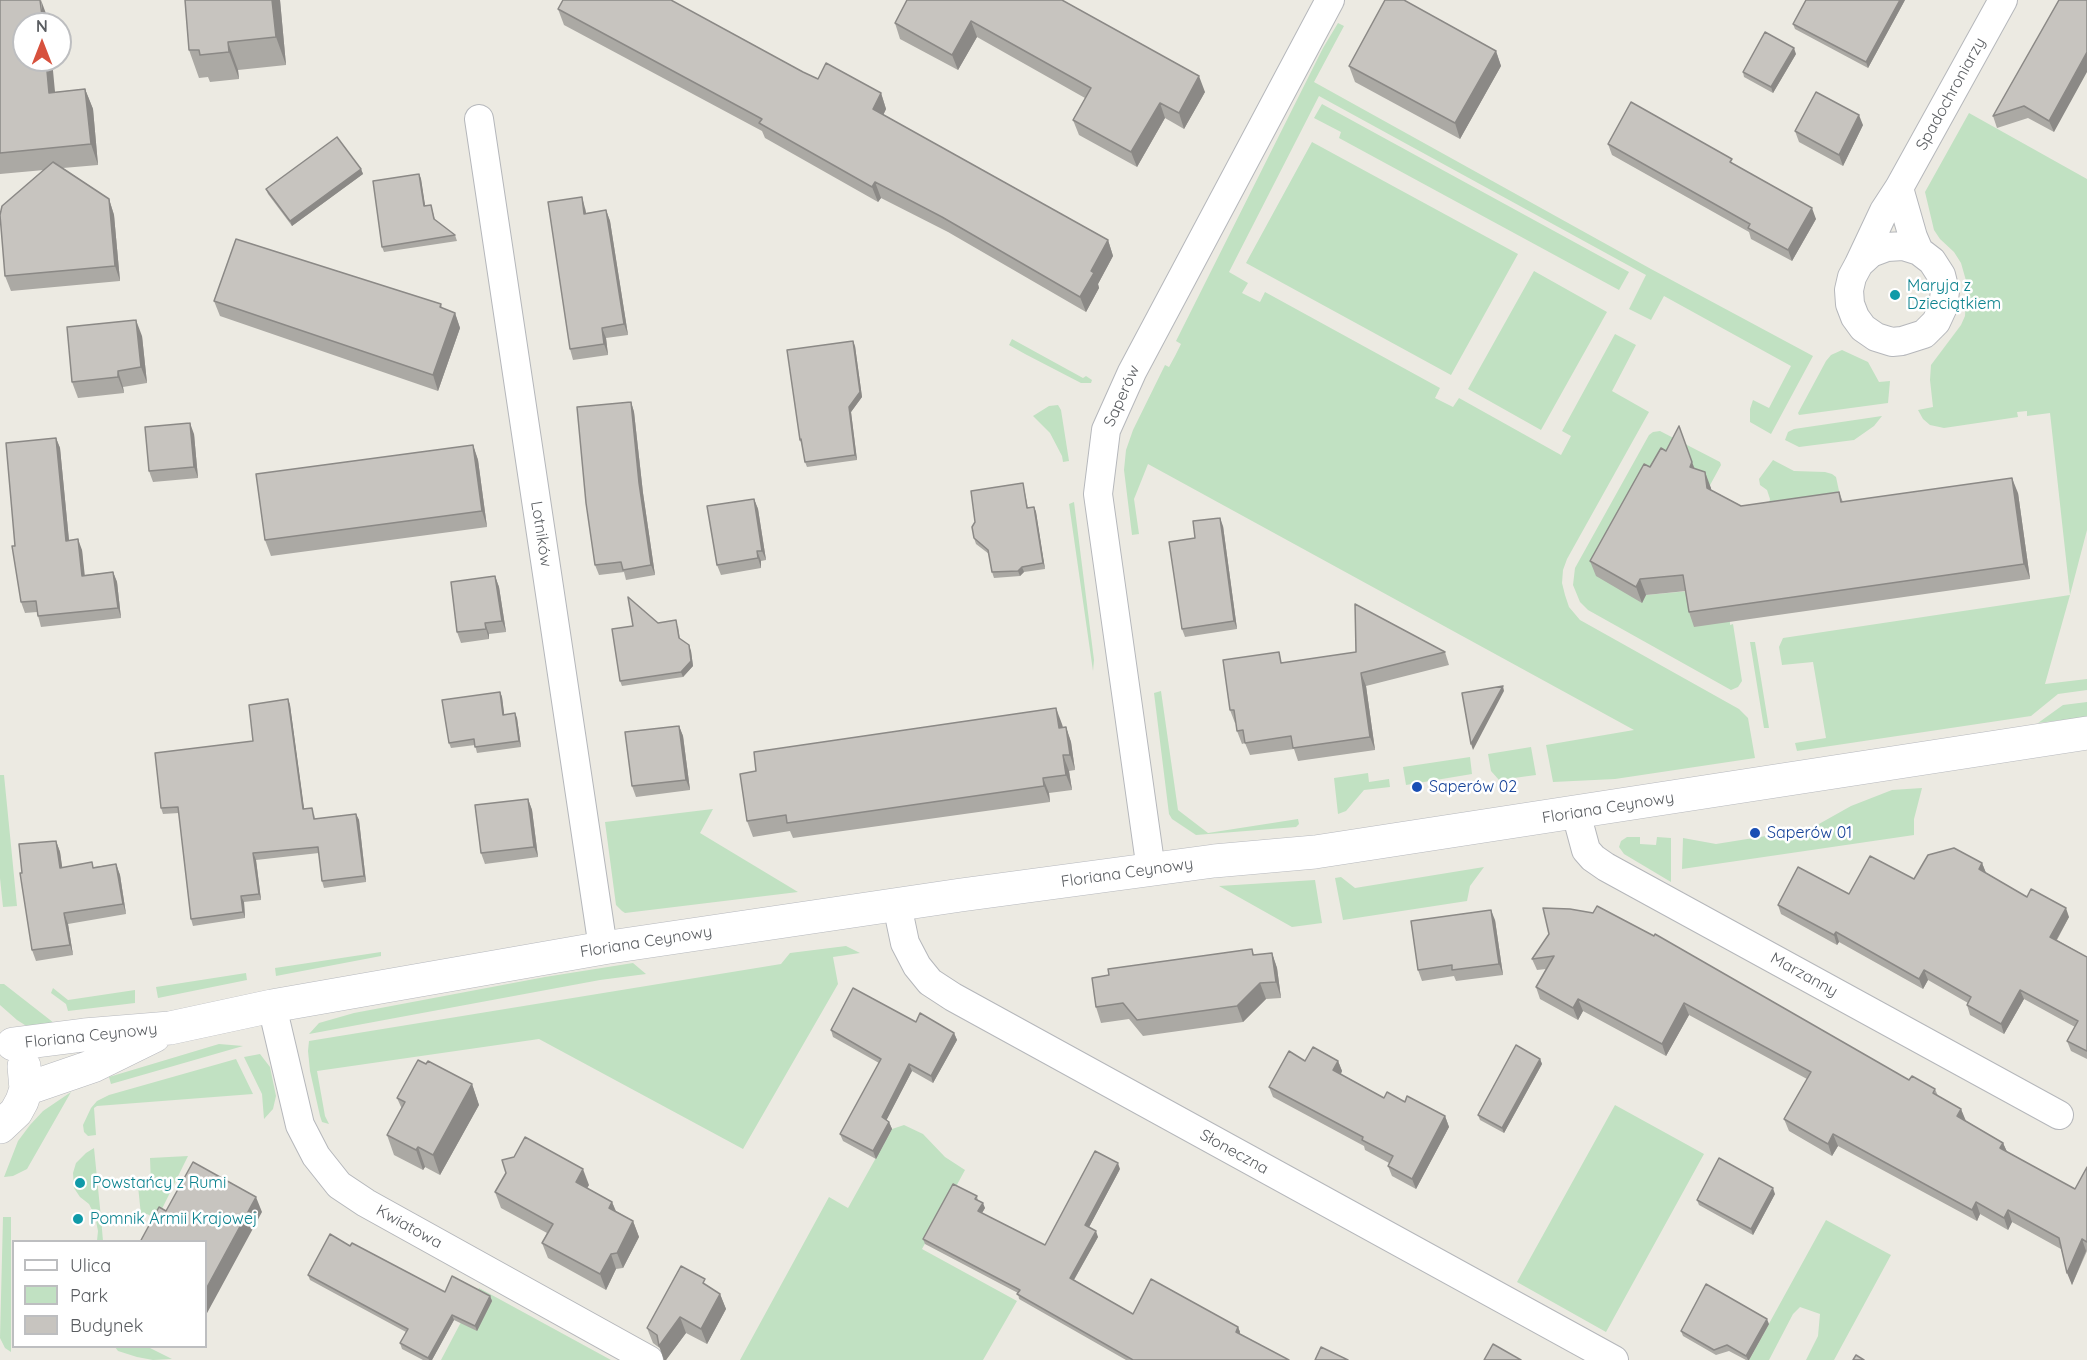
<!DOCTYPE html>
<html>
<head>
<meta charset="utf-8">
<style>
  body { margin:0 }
  #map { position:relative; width:2087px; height:1360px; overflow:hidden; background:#eceae2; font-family:Quicksand,sans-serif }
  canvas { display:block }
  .legend { position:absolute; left:12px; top:1240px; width:195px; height:108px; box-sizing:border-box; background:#fff; border:2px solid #bdbec0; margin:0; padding:8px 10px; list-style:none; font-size:18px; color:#5a5d61 }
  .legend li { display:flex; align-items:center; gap:12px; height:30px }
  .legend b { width:30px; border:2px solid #bdbec0 }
  .north { position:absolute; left:12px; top:12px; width:60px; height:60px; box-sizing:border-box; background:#fff; border:2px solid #bdbec0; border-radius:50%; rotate:0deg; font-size:16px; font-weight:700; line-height:24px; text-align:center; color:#5a5d61 }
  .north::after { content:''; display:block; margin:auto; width:21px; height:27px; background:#d7513d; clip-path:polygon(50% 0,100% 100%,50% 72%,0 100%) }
</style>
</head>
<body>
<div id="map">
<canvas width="2087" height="1360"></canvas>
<ul class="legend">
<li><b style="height:8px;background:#fff"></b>Ulica</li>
<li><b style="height:16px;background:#c1e1c2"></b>Park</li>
<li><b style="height:16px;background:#c7c4bf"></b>Budynek</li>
</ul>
<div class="north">N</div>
</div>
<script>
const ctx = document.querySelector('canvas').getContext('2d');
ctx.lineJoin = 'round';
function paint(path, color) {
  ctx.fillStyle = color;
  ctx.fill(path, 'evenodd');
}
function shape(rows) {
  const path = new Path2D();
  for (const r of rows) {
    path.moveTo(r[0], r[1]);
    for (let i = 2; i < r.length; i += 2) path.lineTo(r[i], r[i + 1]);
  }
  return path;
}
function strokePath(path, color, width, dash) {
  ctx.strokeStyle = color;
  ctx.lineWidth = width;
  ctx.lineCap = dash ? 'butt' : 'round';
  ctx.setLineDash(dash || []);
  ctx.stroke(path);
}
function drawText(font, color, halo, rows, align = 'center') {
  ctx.font = font + ' Quicksand,sans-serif';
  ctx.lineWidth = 5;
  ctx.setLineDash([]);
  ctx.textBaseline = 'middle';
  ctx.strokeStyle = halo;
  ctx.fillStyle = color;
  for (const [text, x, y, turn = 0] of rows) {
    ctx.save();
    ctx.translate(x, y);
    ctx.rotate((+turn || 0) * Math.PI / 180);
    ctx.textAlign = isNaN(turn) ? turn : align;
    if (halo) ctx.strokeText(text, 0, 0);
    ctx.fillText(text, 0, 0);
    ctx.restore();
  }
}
const green = shape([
  [1338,23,1344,26,1314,82,1651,269,1813,356,1771,434,1750,422,1750,409,1753,400,1769,408,1791,366,1664,296,1651,320,1629,309,1646,275,1319,96,1229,272,1248,283,1242,293,1260,302,1265,292,1440,388,1435,398,1453,407,1459,398,1561,455,1571,436,1562,431,1615,334,1636,345,1612,391,1649,412,1567,559,1563,570,1562,583,1565,595,1569,607,1580,620,1739,709,1748,718,1755,758,1615,779,1553,782,1546,745,1634,730,1148,464,1134,499,1139,534,1132,535,1124,470,1126,450,1133,430,1165,365,1169,367,1175,356,1181,344,1176,341,1323,48],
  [1322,104,1629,272,1619,290,1339,138,1341,132,1314,118],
  [1969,113,2087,179,2087,530,2070,595,2045,684,2087,679,2087,690,2058,694,2031,716,1797,751,1795,743,1826,738,1813,662,1782,665,1779,647,1783,638,2070,595,2050,413,2027,416,2027,411,2017,412,2018,417,1944,428,1930,425,1923,419,1918,410,1933,407,1930,380,1931,365,1961,325,1965,316,1967,284,1961,263,1954,252,1940,239,1934,230,1925,192],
  [1312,142,1518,254,1451,375,1246,263],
  [1534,271,1607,312,1541,430,1468,389],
  [1012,339,1083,378,1086,376,1092,380,1091,383,1081,383,1025,354,1009,345],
  [1842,350,1868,362,1879,382,1890,381,1888,403,1799,415,1798,413,1826,361,1831,355],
  [1058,405,1061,410,1069,461,1063,462,1062,456,1050,433,1033,416,1049,406],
  [1882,416,1874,426,1854,440,1799,447,1785,440,1788,432,1794,429],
  [1660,431,1720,462,1721,465,1709,487,1700,473,1695,468,1642,602,1646,595,1689,591,1730,622,1730,625,1733,624,1742,681,1738,687,1731,690,1588,610,1580,602,1573,585,1575,568,1649,435,1653,432],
  [1773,460,1794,471,1825,472,1832,474,1836,477,1839,491,1824,496,1769,503,1770,499,1767,490,1760,485,1759,479],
  [1074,502,1094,660,1093,671,1069,504],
  [1750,642,1755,642,1769,728,1764,728],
  [1161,691,1178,810,1208,833,1298,819,1299,824,1296,827,1196,835,1172,819,1169,814,1154,693],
  [2087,702,2087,717,2038,723,2063,705],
  [1531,747,1536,775,1499,780,1491,771,1488,754],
  [1470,757,1472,774,1406,785,1403,767],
  [1368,773,1369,782,1389,779,1390,787,1364,790,1346,811,1338,814,1334,778],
  [0,775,4,775,17,906,3,907,0,878],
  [1922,788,1914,819,1914,835,1682,869,1683,838,1716,844,1810,829,1851,806,1892,790],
  [713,809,700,833,798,892,625,913,622,911,616,905,605,822],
  [1627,837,1640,837,1640,844,1656,845,1657,837,1671,838,1671,882,1624,854,1619,847,1621,841],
  [1484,867,1470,886,1467,901,1343,920,1335,878,1341,877,1355,888],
  [1315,880,1322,923,1292,927,1219,886],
  [846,946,860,953,833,957,838,984,743,1149,539,1039,317,1071,325,1116,329,1124,322,1122,320,1116,310,1071,308,1051,309,1041,781,964,790,953],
  [381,952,381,956,276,976,275,968],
  [633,963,646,974,600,980,309,1034,319,1023,354,1013,545,977],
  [246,973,247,980,158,998,156,987],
  [0,984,4,984,54,1023,28,1027,17,1020,0,1005],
  [53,988,68,1000,135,990,135,1003,68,1011,66,1004,51,993],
  [219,1044,243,1046,111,1084,109,1077],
  [260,1054,270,1067,276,1096,273,1109,264,1119,262,1094,244,1057],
  [236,1059,253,1094,97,1106,94,1108,96,1135,88,1136,84,1132,83,1125,91,1108,97,1101,109,1095],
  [71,1092,27,1169,13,1176,4,1177,18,1141,30,1125,43,1111],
  [1615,1105,1704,1154,1606,1332,1517,1282],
  [904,1125,923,1134,945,1157,965,1170,922,1249,1017,1301,983,1360,740,1360,829,1197,848,1208,892,1129],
  [94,1148,101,1218,103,1241,97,1241,98,1231,95,1216,89,1204,80,1197,74,1188,73,1173,76,1163,86,1153],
  [188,1156,157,1219,147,1214,141,1215,138,1186,151,1185,150,1158],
  [3,1217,11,1217,11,1352,5,1348,0,1338],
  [1826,1220,1891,1255,1834,1360,1806,1360,1818,1336,1820,1314,1800,1307,1793,1314,1769,1360,1749,1360],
  [479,1288,611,1360,441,1360],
  [115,1347,148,1347,172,1359,153,1360,137,1357,118,1351]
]);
const street = shape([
  [479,119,603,948],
  [1899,188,1913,237,1919,251,1932,261,1941,275,1945,291,1943,307,1936,322,1924,334,1902,341,1892,342,1876,337,1863,328,1855,317,1850,304,1849,290,1852,277,1859,264,1871,253,1887,247,1903,246,1919,251],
  [1859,264,1884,211,1899,188,2003,0],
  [1576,813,1586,850,1593,858,1606,867,2059,1115],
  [1151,870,1098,494,1106,430,1132,372,1330,0],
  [897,905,905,943,917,966,930,982,953,997,1614,1360],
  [272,1006,300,1125,316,1156,339,1185,366,1203,649,1360]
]);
const secondary = shape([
  [13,1044,84,1035,170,1028,272,1006,603,948,961,895,1214,861,1315,852,2087,733],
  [26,1089,93,1066,154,1036],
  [0,1127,16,1112,22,1101,26,1089,24,1066]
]);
const wall = shape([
  [0,0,48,19,48,24,24,24,55,92,85,89,93,109,98,165,63,168,109,199,114,215,120,281,11,291,5,276,44,170,0,174],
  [185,0,280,0,286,65,238,70,239,79,210,82,208,77,199,78,189,50],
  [907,0,1205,92,1184,129,1165,118,1137,167,1079,135,1073,120,1085,98,977,37,958,70,900,39,895,23],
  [1905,0,1868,68,1795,29,1793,24],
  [2059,0,2054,132,2028,118,1997,128,1993,116],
  [558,9,803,72,818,79,881,93,886,109,883,115,1108,240,1113,256,1098,284,1099,288,1086,312,948,232,881,198,878,202,765,138,762,131,564,25],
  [1496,51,1501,66,1460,139,1355,82,1349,66],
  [1796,54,1773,93,1744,77,1743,72],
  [1863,125,1843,166,1799,142,1795,131],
  [1608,144,1734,164,1816,219,1792,261,1751,239,1749,232,1612,155],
  [361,169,363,174,292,226,268,194,266,189],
  [419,174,421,179,425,206,431,205,435,220,455,235,457,241,384,252,382,247],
  [585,208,586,213,606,210,610,221,628,335,606,338,608,355,573,360,570,349],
  [214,301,441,304,442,308,455,313,460,328,438,391,220,316],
  [142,336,147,383,123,387,124,393,78,398,72,382],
  [855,346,862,397,851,412,857,460,807,467,805,462,802,445,800,440],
  [631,402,634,412,643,493,655,575,626,580,624,572,599,575,595,565],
  [194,434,198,478,153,482,149,471],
  [56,438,60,448,69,540,82,550,84,575,113,572,117,582,121,618,41,627,37,612,25,613,21,602,15,546],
  [473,445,478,460,487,527,271,556,265,540],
  [1650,467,1695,468,1711,488,1711,490,1741,506,1839,492,1843,502,2018,493,2030,579,1694,627,1689,612,1686,591,1646,595,1642,603,1596,576,1590,561],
  [1023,483,1028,508,1034,507,1036,512,1045,569,1024,572,1020,576,994,578,992,572,989,554,976,544,974,538],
  [754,499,758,509,766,560,761,561,761,568,721,575,717,565],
  [1223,526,1237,629,1185,637,1182,629,1195,538],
  [495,576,499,587,506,632,489,634,489,639,461,643,457,632],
  [658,623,678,626,680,639,691,651,693,666,683,677,622,686,620,681],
  [1445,652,1449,665,1366,686,1375,750,1298,761,1294,749,1250,755,1245,743,1242,744,1237,731,1236,723,1235,723,1230,710,1283,663],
  [500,692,502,697,504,714,517,718,521,747,477,753,475,745,451,748,449,743],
  [288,699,290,705,304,809,314,814,315,819,356,814,359,820,366,882,324,888,322,881,319,853,256,860,261,900,244,902,245,918,193,926,191,919,179,813,163,814,161,808,253,741],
  [1062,724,1063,727,1066,727,1071,742,1075,770,1069,771,1072,790,1049,793,1050,802,793,838,790,831,753,837,747,821],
  [679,726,683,736,690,790,636,797,632,786],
  [528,799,532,810,538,857,485,864,481,853],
  [56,841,60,852,62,868,94,867,116,864,120,875,126,914,68,924,73,955,36,961,32,950,22,873],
  [1982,863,1986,873,2027,897,2069,917,2057,940,2087,957,2087,1059,2071,1051,2067,1041,2075,1027,2024,999,2004,1034,1970,1015,1967,1005,1968,1003,1928,980,1923,989,1839,942,1837,945,1781,914,1778,905,1849,894],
  [1495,920,1503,975,1456,981,1454,976,1422,981,1418,970],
  [1549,934,1909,1080,1935,1089,1938,1096,1961,1109,1965,1121,2003,1143,2007,1152,2075,1189,2087,1167,2087,1251,2072,1285,2061,1249,2012,1222,2008,1230,1980,1214,1977,1221,1838,1146,1832,1156,1789,1131,1784,1119,1807,1079,1689,1015,1666,1056,1583,1011,1578,1020,1540,999,1536,987,1546,969,1537,970,1532,959],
  [1252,949,1254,955,1272,953,1277,968,1281,998,1266,999,1243,1022,1143,1036,1129,1019,1101,1023,1096,1007,1109,975],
  [916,1022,954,1033,957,1040,933,1083,912,1071,886,1120,889,1122,892,1129,876,1159,843,1141,840,1134,879,1063,833,1037,831,1030],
  [1540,1059,1542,1064,1504,1133,1480,1120,1478,1115],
  [1305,1061,1338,1061,1342,1071,1341,1074,1384,1098,1405,1102,1445,1116,1449,1127,1416,1189,1392,1176,1388,1166,1389,1163,1365,1150,1364,1146,1273,1097,1269,1087],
  [426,1064,472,1084,479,1105,440,1175,425,1167,423,1170,394,1155,387,1135,402,1109,397,1098],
  [1120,1169,1089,1227,1098,1237,1074,1280,1133,1314,1238,1327,1240,1332,1239,1334,1289,1360,1126,1360,1019,1299,1018,1293,925,1244,923,1239,977,1196,978,1201,985,1208,982,1213,1045,1245],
  [589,1185,587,1188,612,1202,616,1211,633,1221,639,1237,623,1268,616,1269,606,1290,548,1258,542,1243,547,1233,501,1208,495,1192],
  [1775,1194,1753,1235,1699,1205,1697,1200],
  [350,1246,445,1292,490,1296,492,1301,477,1331,454,1320,432,1360,423,1360,402,1349,400,1343,406,1332,310,1280,308,1275],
  [708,1286,720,1294,726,1309,707,1344,686,1333,666,1360,664,1360,661,1349,653,1343,647,1328],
  [1769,1324,1749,1360,1746,1360,1729,1351,1716,1355,1683,1336,1681,1331]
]);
const shadedWall = shape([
  [41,0,48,19,48,24,43,24],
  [272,0,280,0,286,65,276,37],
  [1900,0,1905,0,1868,68,1866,62],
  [971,21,977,37,958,70,952,55],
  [228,42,238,70,239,79,229,52],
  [1794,48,1796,54,1773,93,1771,87],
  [1496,51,1501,66,1460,139,1455,123],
  [2087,52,2087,72,2054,132,2049,121],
  [46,60,52,60,57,113,49,93],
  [1199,76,1205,92,1184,129,1179,113],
  [85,89,93,109,98,165,91,144],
  [881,93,886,109,879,124,873,109],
  [1160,103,1165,118,1137,167,1131,152],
  [1859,115,1863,125,1843,166,1839,155],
  [361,169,363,174,292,226,290,221],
  [419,174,421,179,426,211,424,206],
  [875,182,881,198,878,202,872,187],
  [582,197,585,208,588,224,584,214],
  [109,199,114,215,120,281,115,266],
  [1812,208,1816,219,1792,261,1788,250],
  [606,210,610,221,628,335,624,324],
  [1108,240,1113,256,1098,284,1099,288,1086,312,1080,297,1091,271],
  [455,313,460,328,438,391,433,375],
  [136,320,142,336,147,383,141,367],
  [602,328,606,338,608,355,604,344],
  [853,341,855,346,862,397,851,412,857,460,855,455,849,407],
  [118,371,123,387,124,393,118,377],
  [631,402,634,412,643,493,655,575,651,565,639,483],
  [190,423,194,434,198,478,194,467],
  [56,438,60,448,70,551,66,541],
  [473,445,478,460,487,527,482,511],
  [1692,462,1698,477,1690,467],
  [1705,472,1711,488,1713,503,1707,488],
  [2012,478,2018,493,2030,579,2024,564],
  [754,499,758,509,766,560,762,551],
  [1034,507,1036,512,1045,569,1043,563],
  [1220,518,1223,526,1237,629,1234,621],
  [78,539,82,550,86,586,82,576],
  [757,551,761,561,761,568,758,558],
  [1022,567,1024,572,1020,576,1018,571],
  [113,572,117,582,121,618,118,608],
  [495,576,499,587,506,632,502,621],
  [1640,579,1646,595,1642,603,1636,587],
  [485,623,489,634,489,639,486,629],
  [689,645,691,651,693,666,683,677,681,672],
  [1361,673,1366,686,1375,750,1370,737],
  [1503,686,1504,691,1473,750,1471,744],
  [500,692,502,697,505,720,503,715],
  [288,699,290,705,305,815,303,809],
  [1056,708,1062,724,1065,744,1059,728],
  [515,713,517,718,521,747,519,741],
  [679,726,683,736,690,790,686,780],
  [1066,727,1071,742,1075,770,1070,755],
  [1063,755,1069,771,1072,790,1066,775],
  [1043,778,1049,793,1050,802,1044,786],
  [528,799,532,810,538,857,534,847],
  [356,814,359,820,366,882,364,876],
  [56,841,60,852,64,879,60,868],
  [253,853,256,860,261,900,259,894],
  [1982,863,1986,873,1982,879,1979,869],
  [116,864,120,875,126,914,123,904],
  [241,896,244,902,245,918,243,912],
  [2066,908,2069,917,2053,946,2050,937],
  [1491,910,1495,920,1503,975,1499,964],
  [64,913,68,924,73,955,70,945],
  [1836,932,1839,942,1837,945,1834,935],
  [1272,953,1277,968,1281,998,1276,982],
  [1924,970,1928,980,1923,989,1919,979],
  [1260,983,1266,999,1243,1022,1237,1006],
  [2020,990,2024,999,2004,1034,2001,1024],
  [1578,999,1583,1011,1578,1020,1573,1008],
  [1684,1003,1689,1015,1666,1056,1662,1044],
  [954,1033,957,1040,933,1083,931,1076],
  [1540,1059,1542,1064,1504,1133,1502,1128],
  [1338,1061,1342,1071,1337,1081,1333,1070],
  [909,1064,912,1071,884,1125,882,1117],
  [472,1084,479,1105,440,1175,433,1155],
  [1961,1109,1966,1121,1961,1128,1957,1116],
  [1445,1116,1449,1127,1416,1189,1412,1179],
  [889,1122,892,1129,876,1159,873,1151],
  [1833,1134,1838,1146,1832,1156,1828,1144],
  [2003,1143,2008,1154,2000,1148],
  [418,1147,425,1167,423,1170,416,1150],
  [1118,1163,1120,1169,1087,1231,1085,1225],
  [583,1169,589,1185,581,1198,576,1182],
  [1773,1188,1775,1194,1753,1235,1751,1229],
  [256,1197,262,1212,206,1315,206,1289],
  [612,1202,618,1217,609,1208],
  [1976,1202,1980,1214,1977,1221,1972,1210],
  [983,1203,985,1208,980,1216,978,1211],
  [2008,1210,2012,1222,2008,1230,2004,1218],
  [633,1221,639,1237,623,1268,617,1253],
  [1096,1231,1098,1237,1072,1283,1070,1278],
  [2082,1239,2086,1251,2072,1285,2067,1273],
  [611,1254,616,1269,606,1290,600,1274],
  [720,1294,726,1309,707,1344,701,1329],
  [490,1296,492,1301,477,1331,475,1326],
  [452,1315,454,1320,432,1360,429,1360,428,1358],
  [680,1317,686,1333,666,1360,664,1360,659,1346],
  [1767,1319,1769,1324,1749,1360,1748,1360,1746,1356],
  [1238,1327,1240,1332,1238,1338,1236,1332]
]);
const building = shape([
  [0,0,40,0,43,24,24,24,24,60,46,60,49,93,85,89,91,144,0,153,0,0],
  [185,0,272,0,276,37,228,42,229,52,200,55,199,50,189,50,185,0],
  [563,0,671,0,803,72,818,79,826,63,881,93,873,109,1108,240,1091,271,1094,273,1080,297,942,217,875,182,872,187,759,123,762,119,558,9,563,0],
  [907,0,1062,0,1199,76,1179,113,1160,103,1131,152,1073,120,1091,88,971,21,952,55,895,23,907,0],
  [1385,0,1404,0,1496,51,1455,123,1349,66,1385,0],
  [1806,0,1900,0,1866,62,1793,24,1806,0],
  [2059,0,2087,0,2087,52,2049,121,2024,106,1993,116,2059,0],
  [1765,32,1794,48,1771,87,1743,72,1765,32],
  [1816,92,1859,115,1839,155,1795,131,1816,92],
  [1631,102,1732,159,1730,162,1812,208,1788,250,1748,228,1750,224,1608,144,1631,102],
  [337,137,361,169,290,221,266,189,337,137],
  [53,162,109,199,115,266,5,276,0,215,2,206,53,162],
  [419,174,424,206,431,205,434,219,455,235,382,247,373,181,419,174],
  [582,197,584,214,606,210,624,324,602,328,604,344,570,349,548,202,582,197],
  [236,239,441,304,440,307,455,313,433,375,214,301,236,239],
  [136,320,141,367,118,371,118,377,72,382,67,327,136,320],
  [853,341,860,392,849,407,855,455,805,462,801,439,800,440,787,350,853,341],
  [631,402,639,483,651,565,623,570,621,562,595,565,586,503,577,407,631,402],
  [190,423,194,467,149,471,145,427,190,423],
  [1679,426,1692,462,1690,467,1705,472,1707,488,1741,506,1839,492,1841,502,2012,478,2024,564,1689,612,1683,575,1640,579,1636,587,1590,561,1644,464,1650,467,1661,448,1666,451,1679,426],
  [56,438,66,541,78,539,82,576,113,572,118,608,38,616,36,601,21,602,12,546,15,546,6,443,56,438],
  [473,445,482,511,265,540,256,474,473,445],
  [1023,483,1027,508,1034,507,1043,563,1022,567,1018,571,992,572,988,550,974,538,972,527,975,522,971,491,1023,483],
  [754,499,762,551,757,551,758,558,717,565,707,506,754,499],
  [1220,518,1234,621,1182,629,1169,542,1195,538,1193,521,1220,518],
  [495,576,502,621,485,623,486,629,457,632,451,582,495,576],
  [628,597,658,623,676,620,679,638,689,645,691,661,681,672,620,681,612,629,633,626,628,597],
  [1355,604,1445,652,1361,673,1370,737,1293,748,1291,736,1245,743,1243,730,1237,731,1234,710,1230,710,1223,660,1279,652,1281,663,1356,652,1355,604],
  [1503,686,1471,744,1462,693,1503,686],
  [500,692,503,715,515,713,519,741,475,747,474,739,449,743,442,700,500,692],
  [288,699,303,809,312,808,314,819,356,814,364,876,322,881,318,847,253,853,259,894,241,896,243,912,191,919,178,807,161,808,155,753,253,741,249,705,288,699],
  [1056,708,1059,728,1066,727,1070,755,1063,755,1066,775,1043,778,1044,786,787,823,786,815,747,821,740,774,756,771,754,752,1056,708],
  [679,726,686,780,632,786,625,732,679,726],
  [528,799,534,847,481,853,475,805,528,799],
  [56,841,60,868,92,862,93,868,116,864,123,904,64,913,70,945,32,950,20,873,22,873,19,844,56,841],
  [1954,848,1982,863,1979,869,2027,897,2031,889,2066,908,2050,937,2087,957,2087,1051,2067,1041,2078,1021,2020,990,2001,1024,1967,1005,1971,997,1924,970,1919,979,1836,932,1834,935,1778,905,1798,867,1849,894,1870,856,1914,879,1928,855,1954,848],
  [1597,906,1654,936,1655,934,1909,1080,1912,1076,1935,1089,1933,1093,1961,1109,1957,1116,2003,1143,2000,1148,2075,1189,2087,1167,2087,1242,2082,1239,2067,1273,2059,1238,2008,1210,2004,1218,1976,1202,1972,1210,1833,1134,1828,1144,1784,1119,1811,1072,1684,1003,1662,1044,1578,999,1573,1008,1536,987,1554,956,1532,959,1549,934,1543,908,1570,909,1593,913,1597,906],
  [1491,910,1499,964,1452,970,1452,965,1418,970,1411,921,1491,910],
  [1252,949,1253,955,1272,953,1276,982,1260,983,1237,1006,1137,1020,1123,1003,1096,1007,1092,978,1109,975,1108,969,1252,949],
  [853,988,916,1022,920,1013,954,1033,931,1076,909,1064,882,1117,889,1122,873,1151,840,1134,881,1059,831,1030,853,988],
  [1516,1045,1540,1059,1502,1128,1478,1115,1516,1045],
  [1313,1047,1338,1061,1333,1070,1384,1098,1387,1092,1405,1102,1407,1096,1445,1116,1412,1179,1388,1166,1393,1156,1362,1140,1363,1137,1269,1087,1289,1051,1305,1061,1313,1047],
  [418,1060,426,1064,428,1061,472,1084,433,1155,418,1147,416,1150,387,1135,405,1102,397,1098,418,1060],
  [525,1137,583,1169,576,1182,612,1202,609,1208,633,1221,617,1253,611,1254,600,1274,542,1243,553,1224,495,1192,506,1173,502,1160,514,1157,525,1137],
  [1095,1151,1118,1163,1085,1225,1096,1231,1070,1278,1133,1314,1151,1279,1238,1327,1236,1332,1289,1360,1133,1360,1017,1294,1020,1290,923,1239,953,1184,977,1196,975,1199,983,1203,978,1211,1045,1245,1095,1151],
  [1719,1158,1773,1188,1751,1229,1697,1200,1719,1158],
  [193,1162,256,1197,206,1289,206,1242,140,1242,159,1207,166,1211,193,1162],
  [330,1234,350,1246,352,1243,445,1292,452,1276,490,1296,475,1326,452,1315,428,1358,400,1343,408,1329,308,1275,330,1234],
  [681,1266,705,1279,703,1283,720,1294,701,1329,680,1317,659,1346,657,1335,647,1328,681,1266],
  [1706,1284,1767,1319,1746,1356,1727,1345,1714,1350,1681,1331,1706,1284],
  [1493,1344,1521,1360,1484,1360,1493,1344],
  [1321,1347,1348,1360,1315,1360,1321,1347],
  [1856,1355,1864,1360,1853,1360,1856,1355]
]);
const markers = [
  [1895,295,6,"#0f9aa8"],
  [1417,787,6,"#1a4fb4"],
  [1755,833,6,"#1a4fb4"],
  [80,1183,6,"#0f9aa8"],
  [78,1219,6,"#0f9aa8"]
];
const streetNames = [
  ["Spadochroniarzy",1951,94,-61],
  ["Saperów",1122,396,-66],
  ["Lotników",541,534,81],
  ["Floriana Ceynowy",1608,808,-9],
  ["Floriana Ceynowy",1127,873,-8],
  ["Floriana Ceynowy",646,942,-9],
  ["Marzanny",1804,975,29],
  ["Floriana Ceynowy",91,1036,-6],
  ["Słoneczna",1234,1152,29],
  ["Kwiatowa",409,1227,29]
];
const cultureNames = [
  ["Maryja z",1907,286],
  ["Dzieciątkiem",1907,304],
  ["Powstańcy z Rumi",92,1183],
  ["Pomnik Armii Krajowej",90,1219]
];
const transitNames = [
  ["Saperów 02",1429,787],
  ["Saperów 01",1767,833]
];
paint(green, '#c1e1c2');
strokePath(street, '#b5b7bb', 30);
strokePath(secondary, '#b6b8bd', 34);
strokePath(street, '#fff', 28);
strokePath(secondary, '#fff', 33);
paint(wall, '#aba9a4');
paint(shadedWall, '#8b8986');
paint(building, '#c7c4bf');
strokePath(building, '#8b8986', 1.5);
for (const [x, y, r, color] of markers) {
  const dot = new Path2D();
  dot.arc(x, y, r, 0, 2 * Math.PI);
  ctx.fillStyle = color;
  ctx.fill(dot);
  strokePath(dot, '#fff', 2);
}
drawText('16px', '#5a5d61', '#fff', streetNames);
drawText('16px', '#0d838f', '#fff', cultureNames, 'left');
drawText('16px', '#164399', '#fff', transitNames, 'left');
</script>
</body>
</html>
